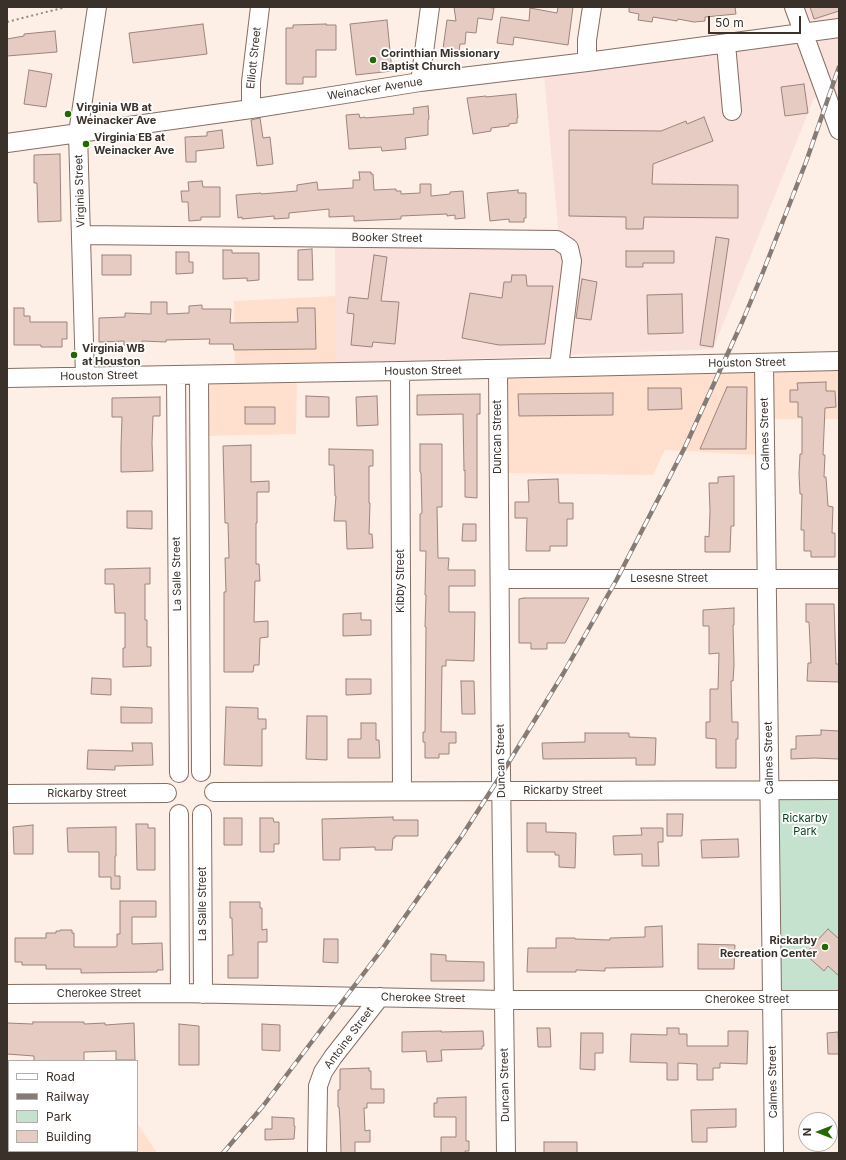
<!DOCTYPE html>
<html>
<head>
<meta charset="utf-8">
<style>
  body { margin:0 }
  #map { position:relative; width:846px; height:1160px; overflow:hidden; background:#fdeee6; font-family:Inter,sans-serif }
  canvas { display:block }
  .frame { position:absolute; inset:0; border:8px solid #3a312b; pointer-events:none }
  .legend { position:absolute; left:8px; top:1060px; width:130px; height:92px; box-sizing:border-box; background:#fff; border:1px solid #b0adaa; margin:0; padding:5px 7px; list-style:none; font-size:12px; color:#3a312b }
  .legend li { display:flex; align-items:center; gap:8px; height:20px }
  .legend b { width:20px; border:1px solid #b0adaa }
  .north { position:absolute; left:798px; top:1112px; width:40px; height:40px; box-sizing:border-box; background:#fff; border:1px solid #b0adaa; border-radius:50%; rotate:270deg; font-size:11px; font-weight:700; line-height:16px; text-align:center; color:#3a312b }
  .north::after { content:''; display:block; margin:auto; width:14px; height:18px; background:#246900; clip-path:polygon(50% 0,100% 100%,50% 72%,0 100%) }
  .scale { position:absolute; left:708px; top:16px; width:93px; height:18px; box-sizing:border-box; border:2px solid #3a312b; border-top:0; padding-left:5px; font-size:12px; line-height:14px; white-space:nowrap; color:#3a312b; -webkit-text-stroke:3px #fff; paint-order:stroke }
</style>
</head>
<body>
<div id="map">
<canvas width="846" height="1160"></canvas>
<div class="frame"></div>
<ul class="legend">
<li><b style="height:5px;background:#fff"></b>Road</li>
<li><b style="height:5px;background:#877c75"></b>Railway</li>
<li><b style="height:11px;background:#c5e2ce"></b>Park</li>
<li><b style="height:11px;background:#e6cbc3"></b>Building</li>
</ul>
<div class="north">N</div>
<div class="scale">50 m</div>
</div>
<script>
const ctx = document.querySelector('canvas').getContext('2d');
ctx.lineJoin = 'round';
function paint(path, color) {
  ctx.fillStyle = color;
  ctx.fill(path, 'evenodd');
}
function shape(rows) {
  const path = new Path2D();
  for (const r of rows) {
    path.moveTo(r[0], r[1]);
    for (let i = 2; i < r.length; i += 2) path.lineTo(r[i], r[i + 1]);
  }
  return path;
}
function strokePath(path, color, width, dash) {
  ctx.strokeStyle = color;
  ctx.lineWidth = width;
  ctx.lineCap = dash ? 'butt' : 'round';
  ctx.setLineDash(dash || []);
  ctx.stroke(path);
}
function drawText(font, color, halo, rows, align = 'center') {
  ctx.font = font + ' Inter,sans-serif';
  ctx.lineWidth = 3.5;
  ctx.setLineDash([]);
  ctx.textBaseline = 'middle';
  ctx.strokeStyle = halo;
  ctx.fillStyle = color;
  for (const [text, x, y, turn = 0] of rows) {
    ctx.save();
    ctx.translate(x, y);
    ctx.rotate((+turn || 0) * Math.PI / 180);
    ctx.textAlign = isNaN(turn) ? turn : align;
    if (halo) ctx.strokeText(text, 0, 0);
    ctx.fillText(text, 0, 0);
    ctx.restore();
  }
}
const built = shape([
  [336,296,336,364,297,368,296,434,205,436,205,381,235,381,234,301],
  [839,368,839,419,773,419,773,456,665,450,653,475,505,473,506,376],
  [137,1123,157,1153,7,1153,7,1125,9,1125,9,1151,137,1151]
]);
const industrial = shape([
  [803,7,839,7,839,98,814,98,713,349,336,364,335,245,560,248,544,75,813,38]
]);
const green = shape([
  [769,790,839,790,839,1000,772,1000]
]);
const building = shape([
  [454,7,485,7,494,8,492,20,478,18,476,33,466,32,465,44,460,44,459,51,443,49,447,20,456,21,454,7],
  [558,7,573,7,568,45,514,37,513,45,497,43,501,17,529,21,530,8,557,13,558,7],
  [629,7,735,7,736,14,705,17,705,21,694,22,678,19,677,21,653,17,652,22,638,20,639,14,629,12,629,7],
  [810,7,839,7,839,11,814,19,810,7],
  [387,20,392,71,356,75,350,24,387,20],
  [203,24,207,54,133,63,129,33,203,24],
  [326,24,326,25,336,25,336,50,316,50,316,77,303,77,303,84,286,84,286,28,293,28,293,25,326,24],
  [55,31,57,52,7,56,7,39,24,36,24,34,55,31],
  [29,70,52,74,46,107,24,104,29,70],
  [804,84,808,113,785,116,781,87,804,84],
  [516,94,518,118,517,118,517,123,509,124,509,126,491,128,491,131,473,134,467,98,486,96,486,97,516,94],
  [428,106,429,119,428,120,428,135,405,138,406,149,382,151,381,147,349,149,346,115,359,114,360,118,365,117,365,118,414,114,413,108,428,106],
  [704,117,713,141,653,164,652,184,738,185,738,218,644,217,643,229,626,229,626,217,569,216,569,130,661,131,686,121,687,124,704,117],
  [260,118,263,138,270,137,273,164,257,166,251,120,260,118],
  [222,130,224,148,196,151,196,162,186,162,185,137,207,136,207,132,222,130],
  [60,154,61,221,38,222,37,183,34,183,34,155,60,154],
  [359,172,371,172,371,174,373,174,374,190,396,189,396,191,401,191,401,194,420,193,420,184,431,184,431,196,450,194,450,192,463,191,465,218,455,219,455,215,447,216,447,214,401,216,401,219,354,221,354,216,329,217,329,209,289,213,289,218,274,219,274,216,242,219,242,217,238,218,236,195,261,193,261,194,297,191,297,185,317,182,318,190,353,188,353,180,360,180,359,172],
  [202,181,203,187,220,187,220,217,201,217,201,220,189,221,188,202,182,202,181,191,189,191,188,182,202,181],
  [518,190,518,193,526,193,526,218,524,218,524,222,509,222,509,219,490,221,487,193,518,190],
  [716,237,729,239,713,347,700,345,716,237],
  [312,249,313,280,298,280,298,250,312,249],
  [223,250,232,250,232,253,259,253,259,280,247,281,247,278,223,279,223,250],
  [626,251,674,251,674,263,643,263,643,267,626,267,626,251],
  [176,252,189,252,189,262,193,262,193,273,176,274,176,252],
  [102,255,131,255,131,275,102,275,102,255],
  [374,255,387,257,381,301,399,302,395,344,373,342,372,347,351,345,354,314,347,313,349,297,368,299,374,255],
  [512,275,526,275,527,286,553,286,545,344,499,345,462,338,470,293,502,298,504,282,511,282,512,275],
  [582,279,597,282,591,320,576,318,582,279],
  [682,294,683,333,648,334,647,295,682,294],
  [151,302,167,302,167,314,189,313,189,306,202,305,202,309,231,309,230,323,298,322,297,308,315,308,316,349,234,350,233,344,209,344,210,339,166,340,166,342,142,341,142,346,124,345,124,341,99,342,99,318,125,317,125,313,151,314,151,302],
  [14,308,24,308,24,316,30,316,30,322,67,322,67,339,62,339,62,347,41,347,41,345,14,345,14,308],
  [826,382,826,391,835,391,836,407,825,408,823,455,825,455,824,477,826,477,828,506,833,507,832,533,835,533,835,557,811,557,811,551,804,551,804,530,801,530,802,494,800,494,799,474,800,454,802,454,802,417,798,417,798,402,790,402,790,390,798,390,797,383,826,382],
  [727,387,747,387,746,449,700,449,727,387],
  [648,388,681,388,682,409,648,410,648,388],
  [613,393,613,415,519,416,518,394,613,393],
  [480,394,480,414,477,414,477,498,465,497,465,470,464,471,463,414,417,415,417,395,480,394],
  [306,396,329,397,329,417,306,417,306,396],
  [377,396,378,425,357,426,356,397,377,396],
  [160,397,160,416,153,416,152,443,153,471,121,472,121,447,122,417,112,417,112,398,160,397],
  [245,407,275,407,275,424,245,424,245,407],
  [420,444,442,444,442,507,437,507,438,558,449,558,448,570,475,570,475,586,449,586,449,612,475,612,474,661,446,660,446,666,442,666,441,732,456,732,456,743,449,743,449,754,439,754,439,758,425,758,425,742,423,742,423,732,425,732,426,627,425,627,426,595,425,595,426,551,420,551,420,514,422,513,421,473,420,472,420,444],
  [251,445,251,482,269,481,269,492,257,492,257,523,256,523,256,564,259,564,260,581,255,581,254,622,268,621,268,637,260,638,259,665,254,665,253,672,224,672,224,592,226,592,225,558,229,558,228,523,225,523,223,446,251,445],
  [329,449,373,450,373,466,369,466,369,503,370,503,369,534,372,534,373,548,347,549,346,521,334,521,336,496,335,496,334,465,329,465,329,449],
  [734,476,734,526,731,526,730,552,705,552,705,536,709,537,710,511,709,483,718,483,718,477,734,476],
  [558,479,559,503,573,503,573,519,567,519,567,546,550,546,550,551,526,551,527,518,515,518,515,502,529,502,528,480,558,479],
  [127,511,152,511,152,529,127,528,127,511],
  [463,524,476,524,476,541,462,541,463,524],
  [150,568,150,584,145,584,145,620,147,620,147,647,151,647,151,666,123,667,123,648,125,648,125,613,115,613,114,584,105,584,105,569,150,568],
  [524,598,589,598,565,643,547,643,547,649,531,649,531,643,519,643,519,599,524,598],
  [806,604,834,604,836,664,839,664,839,682,807,681,808,663,811,663,809,622,806,622,806,604],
  [734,608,734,625,733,625,734,665,733,681,731,681,732,722,738,722,738,739,736,739,736,768,716,768,716,739,706,738,706,722,710,722,710,689,718,689,719,653,709,654,709,626,703,626,703,610,734,608],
  [361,613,361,620,371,620,371,635,343,636,343,614,361,613],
  [92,678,111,679,111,695,91,694,92,678],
  [346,679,371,679,371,694,346,695,346,679],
  [461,681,474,681,475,714,462,714,461,681],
  [121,707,152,708,152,723,121,723,121,707],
  [226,707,258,708,258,719,266,719,266,729,262,729,262,766,224,765,226,707],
  [307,716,327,716,327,760,306,759,307,716],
  [361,723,376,723,376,740,379,740,380,758,348,758,348,739,361,739,361,723],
  [821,730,839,731,839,759,814,758,791,759,791,749,796,749,796,736,821,735,821,730],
  [585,733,629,733,629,737,656,738,655,765,636,765,636,758,543,759,542,743,585,742,585,733],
  [132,743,152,743,153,765,115,766,115,770,87,769,88,750,133,751,132,743],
  [667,814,683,814,682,836,667,836,667,814],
  [393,817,393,820,418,820,418,836,395,836,395,838,393,838,392,850,375,850,375,847,340,848,340,860,323,860,322,819,393,817],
  [224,818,242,818,242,845,224,845,224,818],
  [260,818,273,818,274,822,279,822,279,844,274,844,274,852,260,852,260,818],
  [527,823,546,823,546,832,576,833,575,868,559,867,559,855,555,855,555,852,527,852,527,823],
  [136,824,148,824,148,828,155,828,155,870,137,870,136,824],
  [33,825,33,854,14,854,13,827,33,825],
  [116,827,116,856,115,856,115,876,120,876,120,889,111,889,111,877,99,877,99,852,68,852,67,828,116,827],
  [641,828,663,828,663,842,658,842,659,866,642,866,642,854,614,855,613,836,642,835,641,828],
  [738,839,739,857,702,858,701,840,738,839],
  [120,901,156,901,156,917,132,917,132,944,162,943,163,970,157,970,157,972,81,973,81,969,46,969,46,965,22,965,22,962,15,962,15,938,46,938,46,933,56,933,56,931,60,931,60,930,72,930,72,933,74,933,74,947,116,947,117,946,117,934,120,934,120,901],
  [230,902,260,902,260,908,262,908,262,930,267,929,267,942,258,942,258,978,228,978,228,955,233,955,232,918,230,918,230,902],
  [662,926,663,967,605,968,605,971,576,970,576,972,527,972,528,948,556,948,556,938,575,938,575,939,610,940,610,938,645,937,645,927,662,926],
  [828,929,839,939,839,976,828,966,824,971,805,954,828,929],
  [324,939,338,939,338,963,323,962,324,939],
  [698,944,735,945,734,969,698,969,698,944],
  [431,954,446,955,446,961,484,962,484,981,431,981,431,954],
  [33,1022,84,1022,84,1024,105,1023,105,1025,134,1023,135,1060,116,1060,116,1051,84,1052,84,1061,34,1061,34,1056,7,1054,7,1023,33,1024,33,1022],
  [179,1024,199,1026,199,1065,179,1065,179,1024],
  [262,1024,280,1025,280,1051,262,1050,262,1024],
  [537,1028,550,1028,551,1047,538,1047,537,1028],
  [667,1028,679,1028,679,1034,687,1034,687,1046,728,1046,728,1031,748,1031,747,1064,720,1063,720,1068,713,1068,713,1080,697,1080,697,1064,678,1063,678,1080,667,1080,667,1063,630,1062,631,1034,667,1035,667,1028],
  [441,1031,441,1032,483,1031,484,1046,482,1046,482,1049,441,1050,442,1061,427,1062,426,1051,402,1052,402,1032,441,1031],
  [838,1032,839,1054,828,1054,827,1033,838,1032],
  [581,1033,603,1033,603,1053,595,1053,595,1070,580,1069,581,1033],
  [369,1068,369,1071,371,1071,371,1089,384,1089,384,1103,367,1103,367,1108,364,1108,365,1131,370,1130,370,1142,355,1142,355,1153,341,1153,340,1121,339,1107,338,1107,338,1090,340,1090,340,1069,369,1068],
  [466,1097,466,1141,469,1141,469,1151,465,1151,465,1153,441,1153,441,1137,456,1137,456,1117,434,1117,434,1103,437,1103,437,1098,466,1097],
  [736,1109,736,1127,707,1128,707,1142,692,1142,691,1110,736,1109],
  [272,1117,294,1118,294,1126,295,1126,294,1139,265,1140,265,1129,272,1129,272,1117],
  [544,1142,577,1142,577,1153,544,1153,544,1142]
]);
const path = shape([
  [7,22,66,7]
]);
const minor = shape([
  [794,7,839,130],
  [726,44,732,111],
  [587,62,587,40,592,7],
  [420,82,430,7],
  [251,109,251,82,260,7],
  [7,143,251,109,420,82,587,62,839,28],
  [81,235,557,240,569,248,572,261,559,367],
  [764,363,774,1153],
  [498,369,501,775,506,1153],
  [400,371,402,791],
  [176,375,179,773],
  [199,375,201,772],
  [85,377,78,133,97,7],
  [7,378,400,371,839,361],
  [500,579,839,579],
  [214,792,839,790],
  [7,794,167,793],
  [179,814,180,993],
  [202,814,203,994],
  [7,994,180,993,504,1000,839,1000],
  [110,1153,114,1151,114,1153],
  [317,1153,318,1086,323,1072,333,1057,380,997]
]);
const rail = shape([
  [223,1153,263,1106,383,948,463,834,501,775,563,674,617,579,685,447,743,320,763,272,806,162,839,67]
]);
const markers = [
  [373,60,4,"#246900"],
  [68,114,4,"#246900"],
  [86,144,4,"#246900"],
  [74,355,4,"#246900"],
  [825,947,4,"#246900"]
];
const poiNames = [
  ["Corinthian Missionary",381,54],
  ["Baptist Church",381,67],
  ["Virginia WB at",76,108],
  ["Weinacker Ave",76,121],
  ["Virginia EB at",94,138],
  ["Weinacker Ave",94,151],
  ["Virginia WB",82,349],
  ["at Houston",82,362],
  ["Rickarby",817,941,"right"],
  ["Recreation Center",817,954,"right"]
];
const streetNames = [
  ["Elliott Street",254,58,-84],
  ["Weinacker Avenue",375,89,-9],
  ["Virginia Street",80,191,-92],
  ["Booker Street",387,238,1],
  ["Houston Street",747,363,-1],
  ["Houston Street",423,371,-1],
  ["Houston Street",99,376,-1],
  ["Calmes Street",765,434,-91],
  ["Duncan Street",498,437,-90],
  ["La Salle Street",177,574,-91],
  ["Lesesne Street",669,579],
  ["Kibby Street",401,581,-90],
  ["Calmes Street",769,758,-91],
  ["Duncan Street",501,761,-91],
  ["Rickarby Street",563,791],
  ["Rickarby Street",87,794],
  ["La Salle Street",203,904,-90],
  ["Cherokee Street",99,994],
  ["Cherokee Street",423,998,1],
  ["Cherokee Street",747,1000],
  ["Antoine Street",349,1038,-53],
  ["Calmes Street",773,1082,-91],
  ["Duncan Street",505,1085,-91]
];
const parkNames = [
  ["Rickarby",805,819],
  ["Park",805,832]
];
paint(built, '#ffe0ce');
paint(industrial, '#fbe1db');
paint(green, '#c5e2ce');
paint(building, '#e6cbc3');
strokePath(building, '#9c847c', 1);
strokePath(minor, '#846f63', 20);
strokePath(path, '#948881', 2, [2, 3]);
strokePath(minor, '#fff', 18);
strokePath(rail, '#877c75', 4.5);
strokePath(rail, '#fff', 3, [9]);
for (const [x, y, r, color] of markers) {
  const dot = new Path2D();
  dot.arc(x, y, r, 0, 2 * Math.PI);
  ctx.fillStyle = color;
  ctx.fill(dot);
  strokePath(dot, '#fff', 1.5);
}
drawText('bold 11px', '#3a312b', '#fff', poiNames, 'left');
drawText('11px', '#3a312b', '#fff', streetNames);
drawText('11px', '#043d20', '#fff', parkNames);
</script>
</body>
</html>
